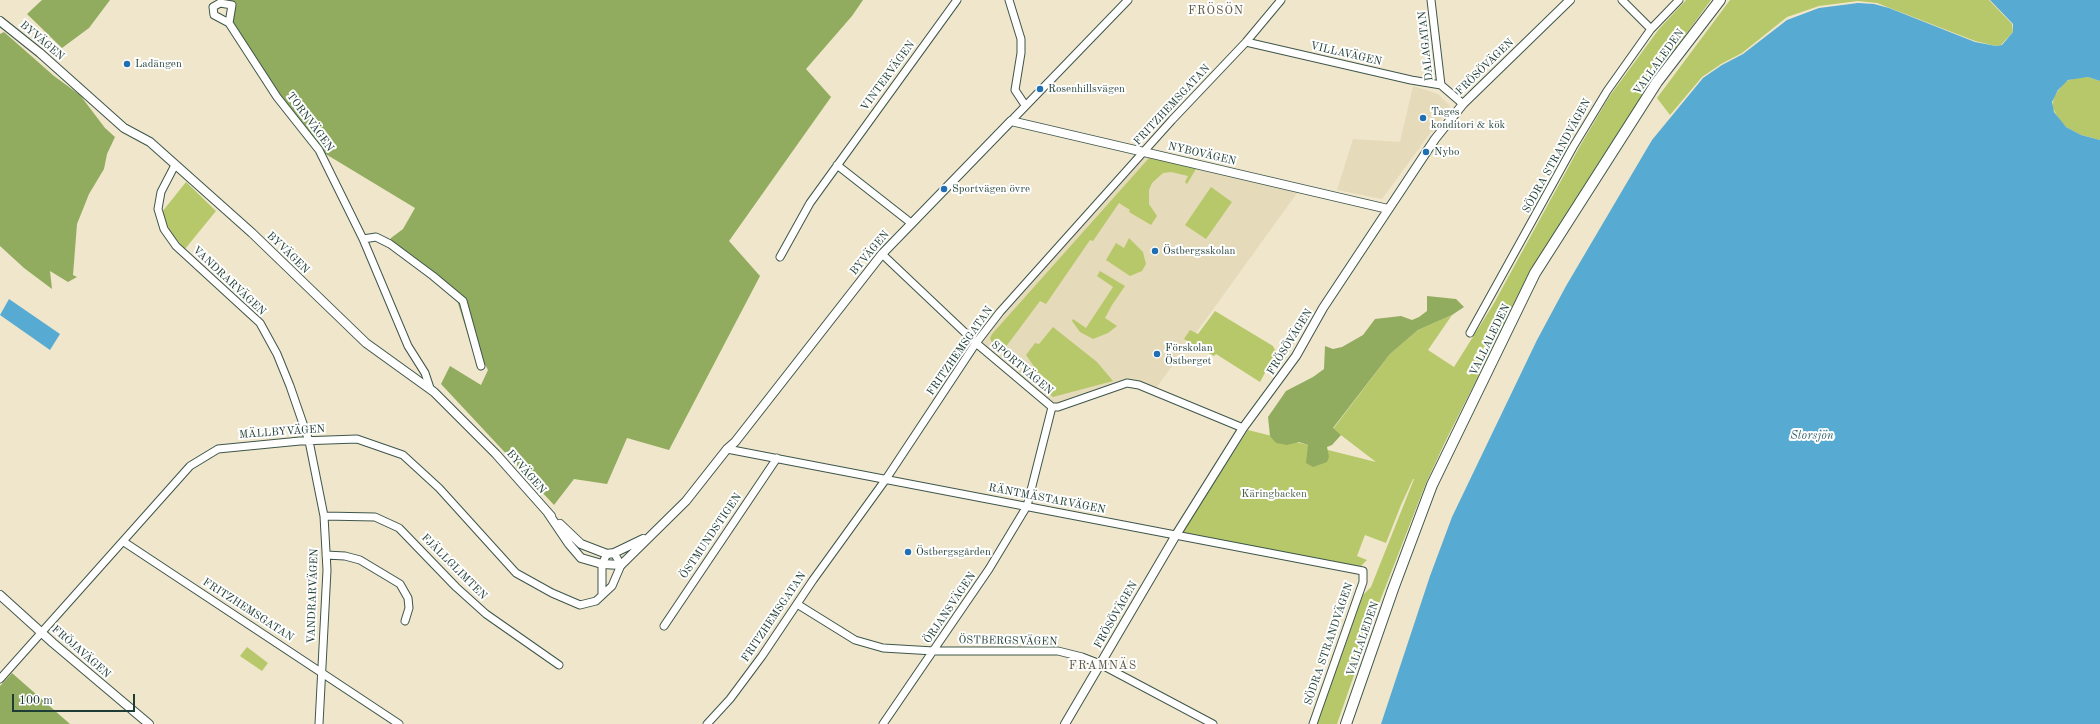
<!DOCTYPE html>
<html>
<head>
<meta charset="utf-8">
<style>
  body { margin:0 }
  #map { position:relative; width:2100px; height:724px; overflow:hidden; background:#efe6cb; font-family:"Old Standard TT",serif }
  canvas { display:block }
  .scale { position:absolute; left:12px; top:694px; width:123px; height:18px; box-sizing:border-box; border:2px solid #1f3d34; border-top:0; padding-left:5px; font-size:12px; line-height:14px; white-space:nowrap; color:#1f3d34; -webkit-text-stroke:3px #fff; paint-order:stroke }
</style>
</head>
<body>
<div id="map">
<canvas width="2100" height="724"></canvas>
<div class="scale">100 m</div>
</div>
<script>
const ctx = document.querySelector('canvas').getContext('2d');
ctx.lineJoin = 'round';
function paint(path, color) {
  ctx.fillStyle = color;
  ctx.fill(path, 'evenodd');
}
function shape(rows) {
  const path = new Path2D();
  for (const r of rows) {
    path.moveTo(r[0], r[1]);
    for (let i = 2; i < r.length; i += 2) path.lineTo(r[i], r[i + 1]);
  }
  return path;
}
function strokePath(path, color, width, dash) {
  ctx.strokeStyle = color;
  ctx.lineWidth = width;
  ctx.lineCap = dash ? 'butt' : 'round';
  ctx.setLineDash(dash || []);
  ctx.stroke(path);
}
function drawText(font, color, halo, rows, align = 'center') {
  ctx.font = font + ' "Old Standard TT",serif';
  ctx.lineWidth = 4;
  ctx.setLineDash([]);
  ctx.textBaseline = 'middle';
  ctx.strokeStyle = halo;
  ctx.fillStyle = color;
  for (const [text, x, y, turn = 0] of rows) {
    ctx.save();
    ctx.translate(x, y);
    ctx.rotate((+turn || 0) * Math.PI / 180);
    ctx.textAlign = isNaN(turn) ? turn : align;
    if (halo) ctx.strokeText(text, 0, 0);
    ctx.fillText(text, 0, 0);
    ctx.restore();
  }
}
const built = shape([
  [1413,86,1438,94,1450,106,1382,199,1337,190,1353,139,1400,142],
  [1144,152,1300,189,1154,391,1127,383,1052,407,976,343]
]);
const green = shape([
  [1686,0,1711,0,1653,79,1533,268,1446,440,1426,483,1378,606,1337,724,1317,724,1363,595,1371,587,1414,479,1413,479,1401,505,1386,543,1365,535,1357,556,1367,560,1359,568,1182,533,1248,430,1376,462,1333,429,1390,354,1418,330,1452,315,1428,350,1454,367,1493,305,1580,146,1609,97,1659,29],
  [1730,0,1989,0,2012,24,2013,32,2001,45,1996,46,1975,41,1877,3,1858,1,1819,6,1787,17,1742,53,1721,64,1702,77,1670,115,1657,98],
  [2088,77,2100,81,2100,140,2081,135,2066,127,2060,121,2052,107,2054,97,2064,82,2075,78],
  [1149,158,1157,158,1196,169,1187,184,1185,182,1188,176,1171,172,1163,173,1152,183,1149,190,1149,204,1157,216,1151,225,1129,212,1130,210,1119,203,1093,241,1090,240,1046,304,1040,301,1005,348,1018,357,1014,362,991,341,990,338,992,334],
  [186,182,216,211,185,249,170,232,162,212],
  [1211,187,1232,202,1206,239,1185,225],
  [1129,238,1143,252,1146,264,1142,271,1130,276,1106,260,1116,243,1124,248],
  [1100,271,1125,286,1112,305,1105,318,1117,326,1108,333,1093,339,1080,332,1072,321,1073,319,1086,328,1113,287,1097,276],
  [1215,311,1273,346,1276,352,1260,382,1216,354,1214,356,1184,339,1190,330,1198,334],
  [1053,327,1097,362,1113,381,1053,397,1040,386,1044,381,1026,355,1035,343,1039,344],
  [247,647,268,663,262,671,240,656]
]);
const forest = shape([
  [42,0,110,0,89,28,62,48,27,14],
  [225,0,863,0,852,16,806,69,831,97,729,241,760,276,669,450,627,438,607,484,574,479,554,505,441,384,450,366,481,385,488,370,479,353,472,348,456,297,388,246,391,238,403,229,415,208,324,153,279,96,233,23,234,5],
  [4,32,54,76,80,95,105,128,115,137,107,154,104,169,89,194,77,224,73,275,77,277,68,282,50,271,52,289,24,268,0,246,0,34],
  [1427,296,1456,299,1464,307,1452,315,1418,330,1390,354,1333,428,1341,435,1332,445,1327,447,1329,457,1327,462,1313,467,1306,463,1308,445,1299,442,1287,445,1276,443,1270,436,1268,417,1286,391,1313,377,1324,369,1325,346,1333,349,1342,347,1363,335,1375,319,1401,316,1412,320,1419,317,1427,311],
  [12,673,70,724,0,724,0,686]
]);
const water = shape([
  [1990,0,2100,0,2100,81,2088,77,2068,80,2058,90,2052,102,2054,112,2066,127,2081,135,2100,140,2100,724,1381,724,1430,576,1452,517,1537,340,1566,286,1652,140,1703,78,1722,65,1743,54,1787,20,1819,8,1858,3,1874,4,1889,8,1975,42,1996,46,2002,45,2013,32,2013,24],
  [9,299,60,334,50,350,0,315]
]);
const minor = shape([
  [1009,0,1021,39,1021,53,1015,90,1025,105],
  [1431,0,1441,85,1463,104],
  [1622,0,1651,29],
  [229,23,214,15,213,7,220,3,232,5,229,23,277,97,319,150,363,239,408,346,425,373,430,388],
  [1246,42,1411,80,1441,85],
  [1011,121,1128,0],
  [175,165,161,192,158,209,164,229,176,246,260,323,277,354,290,386,309,441,324,516,327,570,319,724],
  [837,165,911,223],
  [363,239,376,237,390,244,433,276,463,301,481,366],
  [882,254,976,343,1052,407,1058,407,1127,383,1139,385,1243,428],
  [780,257,810,203,957,0],
  [1470,333,1573,147,1607,91,1651,29,1679,0],
  [727,449,1363,571,1363,582,1313,724],
  [324,516,375,517,399,528,456,587,486,614,559,665],
  [124,542,399,724],
  [326,555,345,556,360,560,400,584,408,598,409,608,405,621],
  [602,595,602,564,607,554],
  [797,604,855,640,883,648,934,651,1058,651,1082,657,1100,664,1213,724],
  [664,626,777,458],
  [0,679,190,466,218,449,300,441,357,439,403,455,439,488,516,573,552,593,580,605,596,601,612,586,621,565,614,553],
  [707,724,730,699,762,656,813,580,886,479,976,343,1000,312,1172,120,1246,42,1281,0],
  [883,724,989,569,1027,506,1052,407]
]);
const tertiary = shape([
  [0,21,40,53,124,128,150,142,252,233,366,343,434,392,496,454,551,516],
  [548,513,569,544,581,558,602,564,621,565,686,501,727,449,735,442,882,254,1011,121,1388,209],
  [560,524,581,544,607,554,614,553,643,539],
  [0,595,53,643,149,724],
  [1065,724,1176,535,1243,428,1296,356,1323,308,1435,139,1463,104,1570,0]
]);
const secondary = shape([
  [1346,724,1393,589,1432,485,1535,273,1657,82,1720,0]
]);
const markers = [
  [127,64,4,"#1f6fb2"],
  [1040,89,4,"#1f6fb2"],
  [1423,118,4,"#1f6fb2"],
  [1426,152,4,"#1f6fb2"],
  [944,189,4,"#1f6fb2"],
  [1155,251,4,"#1f6fb2"],
  [1157,354,4,"#1f6fb2"],
  [908,552,4,"#1f6fb2"]
];
const streetNames = [
  ["BYVÄGEN",42,41,40],
  ["DALAGATAN",1426,46,-96],
  ["VILLAVÄGEN",1346,54,13],
  ["VALLALEDEN",1659,62,-54],
  ["FRÖSÖVÄGEN",1485,67,-44],
  ["VINTERVÄGEN",888,76,-54],
  ["FRITZHEMSGATAN",1172,105,-47],
  ["TORNVÄGEN",310,122,53],
  ["NYBOVÄGEN",1202,154,13],
  ["SÖDRA STRANDVÄGEN",1557,156,-61],
  ["BYVÄGEN",288,253,44],
  ["BYVÄGEN",870,253,-50],
  ["VANDRARVÄGEN",229,281,43],
  ["VALLALEDEN",1490,340,-64],
  ["FRÖSÖVÄGEN",1290,342,-58],
  ["FRITZHEMSGATAN",960,351,-55],
  ["SPORTVÄGEN",1022,368,40],
  ["MÄLLBYVÄGEN",282,432,-4],
  ["BYVÄGEN",526,472,49],
  ["RÄNTMÄSTARVÄGEN",1047,499,11],
  ["ÖSTMUNDSTIGEN",711,536,-56],
  ["FJÄLLGLIMTEN",454,567,45],
  ["VANDRARVÄGEN",313,596,-88],
  ["ÖRJANSVÄGEN",950,608,-56],
  ["FRITZHEMSGATAN",248,610,33],
  ["FRÖSÖVÄGEN",1116,615,-60],
  ["FRITZHEMSGATAN",774,617,-56],
  ["VALLALEDEN",1363,639,-71],
  ["ÖSTBERGSVÄGEN",1008,641,1],
  ["SÖDRA STRANDVÄGEN",1329,644,-71],
  ["FRÖJAVÄGEN",81,652,41]
];
const poiNames = [
  ["Ladängen",135,64],
  ["Rosenhillsvägen",1048,89],
  ["Tages",1431,112],
  ["konditori & kök",1431,125],
  ["Nybo",1434,152],
  ["Sportvägen övre",952,189],
  ["Östbergsskolan",1163,251],
  ["Förskolan",1165,348],
  ["Östberget",1165,361],
  ["Östbergsgården",916,552]
];
const parkNames = [
  ["Käringbacken",1274,494]
];
const neighbourhoodNames = [
  ["FRÖSÖN",1216,11],
  ["FRAMNÄS",1103,666]
];
const waterNames = [
  ["Storsjön",1812,436]
];
paint(built, '#e5dbba');
paint(green, '#b7c86a');
paint(forest, '#91ac5e');
paint(water, '#57abd3');
strokePath(minor, '#3e564b', 9);
strokePath(tertiary, '#3e564b', 10);
strokePath(secondary, '#3e564b', 12);
strokePath(minor, '#fff', 7);
strokePath(tertiary, '#fff', 8);
strokePath(secondary, '#fff', 10);
for (const [x, y, r, color] of markers) {
  const dot = new Path2D();
  dot.arc(x, y, r, 0, 2 * Math.PI);
  ctx.fillStyle = color;
  ctx.fill(dot);
  strokePath(dot, '#fff', 1.5);
}
drawText('11px', '#1f3d34', '#fff', streetNames);
drawText('11px', '#1f3d34', '#fff', poiNames, 'left');
drawText('11px', '#456042', '#fff', parkNames);
ctx.letterSpacing = '1px';
drawText('12px', '#5f5b47', '#fff', neighbourhoodNames);
ctx.letterSpacing = '0px';
drawText('italic 12px', '#33646c', '#fff', waterNames);
</script>
</body>
</html>
